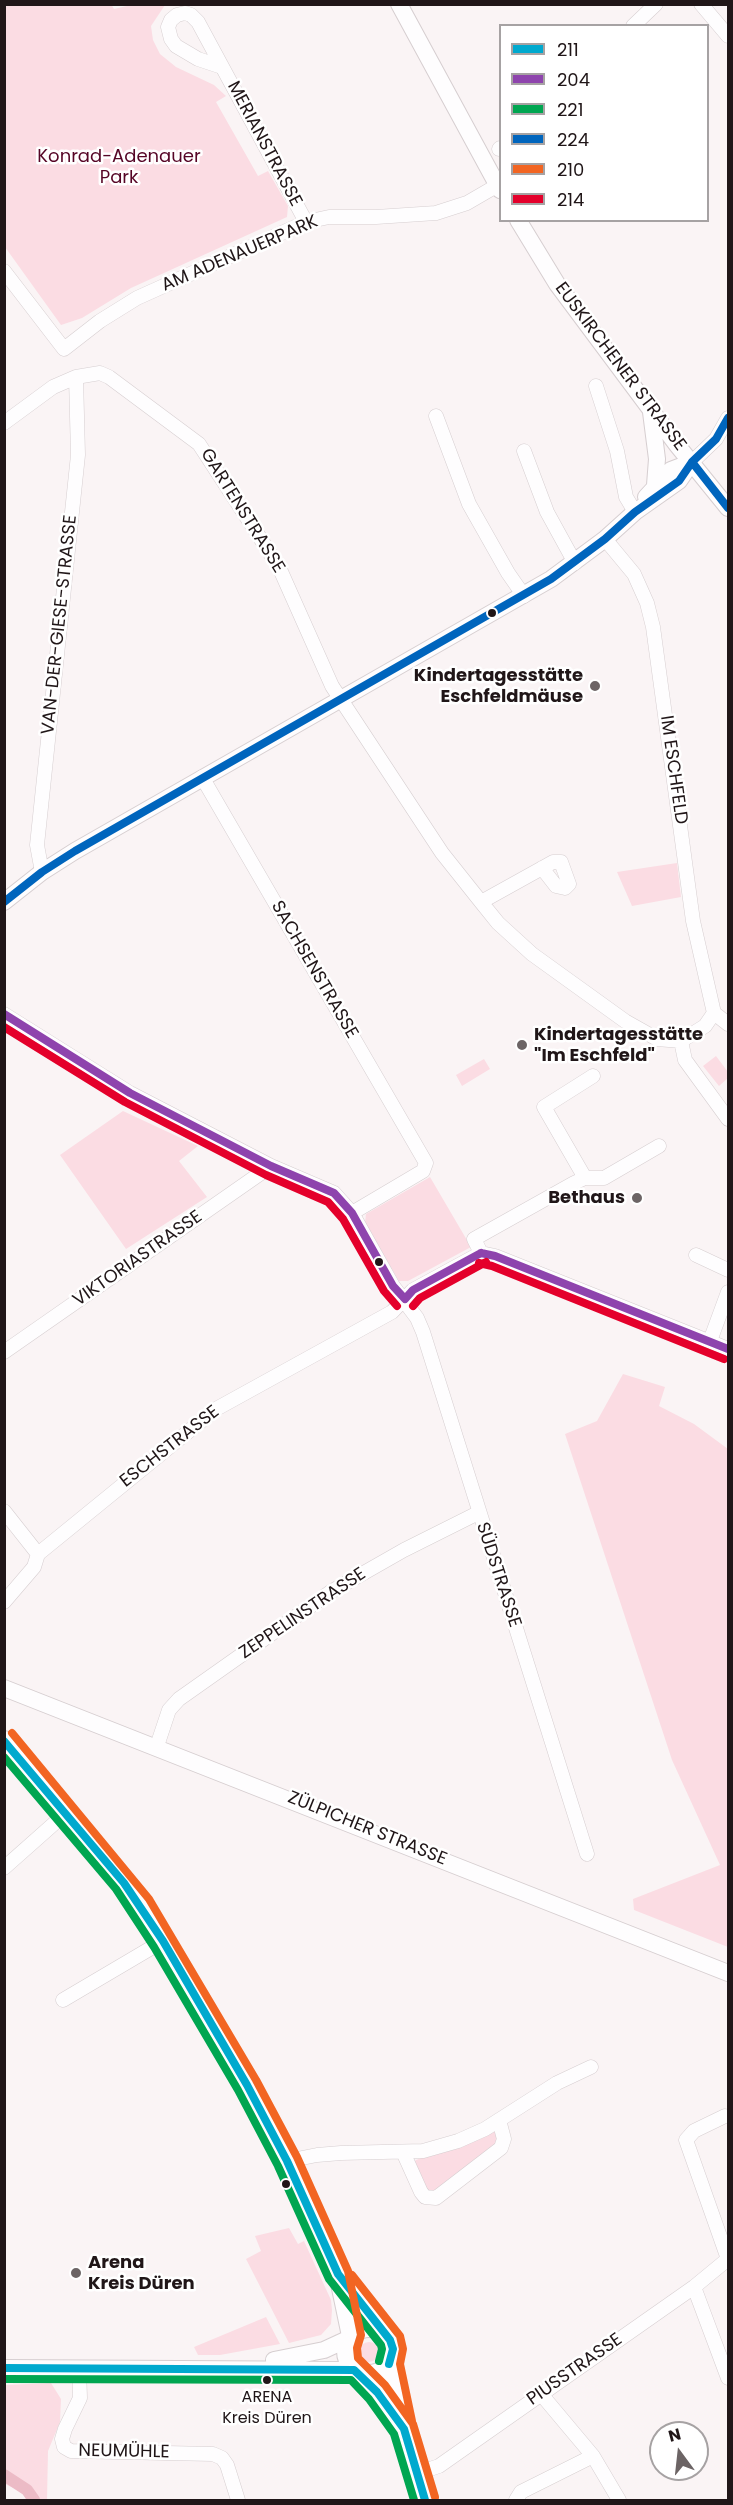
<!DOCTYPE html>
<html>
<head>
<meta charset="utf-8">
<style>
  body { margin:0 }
  #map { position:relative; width:733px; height:2505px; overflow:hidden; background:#faf4f5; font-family:Poppins,sans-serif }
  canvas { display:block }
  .frame { position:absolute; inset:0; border:6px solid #201618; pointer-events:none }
  .legend { position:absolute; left:499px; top:24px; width:210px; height:198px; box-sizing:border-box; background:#fff; border:2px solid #a6a2a3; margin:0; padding:8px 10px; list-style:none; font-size:18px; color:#201618 }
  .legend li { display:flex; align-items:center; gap:12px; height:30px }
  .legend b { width:30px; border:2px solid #a6a2a3 }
  .north { position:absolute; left:649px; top:2421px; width:60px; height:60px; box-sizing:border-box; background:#fff; border:2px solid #a6a2a3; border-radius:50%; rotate:345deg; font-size:16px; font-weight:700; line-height:24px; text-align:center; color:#201618 }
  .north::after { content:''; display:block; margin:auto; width:21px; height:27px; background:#6c6465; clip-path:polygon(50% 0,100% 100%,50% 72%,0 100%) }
</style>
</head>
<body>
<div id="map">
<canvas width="733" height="2505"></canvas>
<div class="frame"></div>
<ul class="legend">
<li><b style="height:8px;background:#00a9ce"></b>211</li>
<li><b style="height:8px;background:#8e44ad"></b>204</li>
<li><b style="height:8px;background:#00a651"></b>221</li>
<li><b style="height:8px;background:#0065bd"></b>224</li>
<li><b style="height:8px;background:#f26522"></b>210</li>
<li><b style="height:8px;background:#e4002b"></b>214</li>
</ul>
<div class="north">N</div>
</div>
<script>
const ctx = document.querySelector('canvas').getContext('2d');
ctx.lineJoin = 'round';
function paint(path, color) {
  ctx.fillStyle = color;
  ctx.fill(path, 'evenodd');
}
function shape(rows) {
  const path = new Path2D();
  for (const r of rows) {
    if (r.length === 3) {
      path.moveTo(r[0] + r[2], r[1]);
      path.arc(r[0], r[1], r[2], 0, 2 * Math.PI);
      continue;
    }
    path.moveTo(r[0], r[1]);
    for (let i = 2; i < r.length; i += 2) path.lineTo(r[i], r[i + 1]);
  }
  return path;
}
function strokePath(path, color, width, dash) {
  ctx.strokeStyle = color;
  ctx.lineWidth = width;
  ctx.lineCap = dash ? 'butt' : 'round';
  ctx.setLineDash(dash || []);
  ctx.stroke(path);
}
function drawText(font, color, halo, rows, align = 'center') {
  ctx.font = font + ' Poppins,sans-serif';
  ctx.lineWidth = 5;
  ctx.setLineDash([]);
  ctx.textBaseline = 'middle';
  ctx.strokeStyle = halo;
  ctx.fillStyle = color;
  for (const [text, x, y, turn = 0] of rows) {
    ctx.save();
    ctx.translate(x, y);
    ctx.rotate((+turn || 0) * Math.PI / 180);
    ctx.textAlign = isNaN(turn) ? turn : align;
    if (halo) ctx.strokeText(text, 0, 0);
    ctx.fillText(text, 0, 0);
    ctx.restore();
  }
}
const green = shape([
  [111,4,114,9,131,5,165,5,151,26,153,40,160,54,176,67,214,85,226,96,216,102,258,176,268,171,288,206,287,217,131,288,82,318,61,325,5,247,5,5],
  [677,863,681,897,632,906,617,872],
  [716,1056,728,1072,728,1078,719,1086,703,1066],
  [484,1059,490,1069,462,1086,456,1075],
  [123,1111,198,1146,179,1161,207,1197,126,1249,60,1155],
  [430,1177,471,1247,408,1281,399,1281,365,1223,366,1214],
  [623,1374,665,1387,659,1406,694,1424,728,1449,728,1947,634,1910,633,1899,720,1865,672,1760,565,1434,597,1421],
  [494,2131,499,2136,497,2143,437,2191,427,2191,414,2162,416,2160],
  [289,2228,298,2244,304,2241,331,2300,332,2310,331,2324,321,2335,289,2343,246,2259,261,2251,255,2236],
  [266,2317,280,2344,220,2355,198,2355,194,2347],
  [369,2352,10],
  [51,2383,61,2399,60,2422,48,2451,47,2500,33,2500,28,2495,5,2484,5,2385]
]);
const canal = shape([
  [4,2475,27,2490,34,2500]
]);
const minor = shape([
  [701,4,728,36],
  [633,26,656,4],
  [222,67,198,59,176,46,171,39,168,27,171,20,177,15,185,13,191,15,198,22,306,222],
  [499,149,500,148],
  [4,271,64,349,100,321,137,298,306,222,329,217,376,217,436,213,467,203,498,185],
  [596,386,617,451,626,497,635,512],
  [436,416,469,504,508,573,524,596],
  [4,423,53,387,76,377,100,373,109,377,199,444,279,567,332,686,442,853,481,902,498,923,532,954,625,1021,657,1039,681,1041,705,1026,714,1013,693,921,653,627,647,603,634,574,605,539],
  [524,451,547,512,575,563],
  [692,462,716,439,728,418],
  [202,777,426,1163,423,1171,352,1213],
  [42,872,37,845,78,455,76,377],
  [481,902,553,862,561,862,569,884,565,888,556,886,542,868],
  [714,1013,728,1024],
  [4,1014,130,1093,271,1166,334,1193,352,1213,393,1286,417,1318,423,1332,587,1854],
  [681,1041,685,1060,728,1119],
  [585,1178,544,1107,593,1076],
  [481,1253,495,1256,728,1349],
  [481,1253,474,1239,574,1183,585,1178,604,1178,659,1146],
  [696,1255,728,1270],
  [710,1341,728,1292],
  [4,1352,271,1166],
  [4,1511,38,1554,34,1567,4,1602],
  [38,1554,216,1409,392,1312,413,1290,481,1253],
  [157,1746,169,1710,179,1699,332,1591,404,1550,478,1513],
  [4,1868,66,1813],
  [63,2000,163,1941],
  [725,2116,694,2131,686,2140,728,2259],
  [403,2152,421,2192,425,2197,436,2198,501,2148,504,2139,499,2120],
  [287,2161,317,2155,341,2153,423,2151,458,2141,485,2129,557,2083,591,2067],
  [694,2287,728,2378],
  [79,2368,80,2398,65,2429,62,2439,64,2447,71,2451,213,2454,222,2458,227,2465,238,2500],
  [541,2394,593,2456,619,2500],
  [418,2473,439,2466,694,2287,728,2259],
  [516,2500,521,2492,593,2456]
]);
const tertiary = shape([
  [399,4,500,190],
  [518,220,557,284,677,445,728,508],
  [651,412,657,459,655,485],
  [646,497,671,470,692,462],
  [4,902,42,872,75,851,551,579,605,539,635,512,679,481,692,462],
  [4,1688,728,1973],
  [274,2360,324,2350,350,2338],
  [4,2368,354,2370]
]);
const secondary = shape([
  [4,1740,140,1905,244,2078,287,2161,338,2274,351,2336],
  [343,2280,384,2333],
  [369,2351,23],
  [389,2364,404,2429,425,2500],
  [360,2374,399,2423]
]);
const bus1 = shape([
  [4,1741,124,1883,163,1941,247,2085,287,2161,338,2274,390,2340,393,2349,389,2364],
  [4,2368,354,2370,377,2392,404,2429,425,2500]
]);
const bus2 = shape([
  [4,1014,130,1093,271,1166,334,1193,352,1213,393,1286,405,1299],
  [481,1253,495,1256,728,1349],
  [405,1299,413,1290,481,1253]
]);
const bus3 = shape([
  [4,1757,116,1889,154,1947,238,2090,278,2166,329,2279,381,2345,382,2349,379,2361],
  [4,2379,351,2380,369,2399,394,2434,414,2500]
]);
const bus4 = shape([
  [692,462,728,508],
  [4,902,42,872,75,851,551,579,605,539,635,512,679,481,692,462,716,439,728,418]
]);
const bus5 = shape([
  [12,1733,149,1899,256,2080,297,2157,348,2271,361,2335,357,2348,358,2358,385,2385,413,2424,435,2497],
  [352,2275,400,2336,403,2349,400,2364,412,2421]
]);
const bus6 = shape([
  [4,1027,125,1102,266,1175,328,1202,343,1219,384,1291,397,1306],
  [479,1263,492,1266,724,1359],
  [413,1306,420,1298,486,1262]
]);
const markers = [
  [492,613,5,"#201618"],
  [595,686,6,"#6c6465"],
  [522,1045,6,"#6c6465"],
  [637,1198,6,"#6c6465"],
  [379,1262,5,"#201618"],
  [286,2184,5,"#201618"],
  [76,2273,6,"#6c6465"],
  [267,2380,5,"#201618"]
];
const busNames = [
  ["ARENA",267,2398],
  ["Kreis Düren",267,2419]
];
const streetNames = [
  ["MERIANSTRASSE",264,144,62],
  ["AM ADENAUERPARK",240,254,-23],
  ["EUSKIRCHENER STRASSE",620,367,53],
  ["GARTENSTRASSE",242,511,58],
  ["VAN-DER-GIESE-STRASSE",60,625,-84],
  ["IM ESCHFELD",673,770,82],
  ["SACHSENSTRASSE",314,970,60],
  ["VIKTORIASTRASSE",138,1259,-35],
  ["ESCHSTRASSE",170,1447,-38],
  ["SÜDSTRASSE",498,1575,72],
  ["ZEPPELINSTRASSE",303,1614,-34],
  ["ZÜLPICHER STRASSE",367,1829,22],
  ["PIUSSTRASSE",575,2370,-35],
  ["NEUMÜHLE",124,2452,1]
];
const parkNames = [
  ["Konrad-Adenauer",119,157],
  ["Park",119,178]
];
const poiNames = [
  ["Kindertagesstätte",583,676],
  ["Eschfeldmäuse",583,697],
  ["Kindertagesstätte",534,1035,"left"],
  ["\"Im Eschfeld\"",534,1056,"left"],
  ["Bethaus",625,1198],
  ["Arena",88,2263,"left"],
  ["Kreis Düren",88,2284,"left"]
];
paint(green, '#fbdce3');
strokePath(canal, '#ecbbc6', 12);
strokePath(minor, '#d6ced0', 15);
strokePath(tertiary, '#d6ced0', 18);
strokePath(secondary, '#d6ced0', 20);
strokePath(minor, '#fefdfe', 14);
strokePath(tertiary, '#fefdfe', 16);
strokePath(secondary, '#fefdfe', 18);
strokePath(bus1, '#00a9ce', 8);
strokePath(bus2, '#8e44ad', 8);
strokePath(bus3, '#00a651', 8);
strokePath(bus4, '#0065bd', 8);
strokePath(bus5, '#f26522', 8);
strokePath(bus6, '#e4002b', 8);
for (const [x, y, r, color] of markers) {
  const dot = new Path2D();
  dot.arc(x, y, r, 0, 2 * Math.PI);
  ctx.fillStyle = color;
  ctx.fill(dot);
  strokePath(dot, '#fff', 2);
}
drawText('16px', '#201618', '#fff', busNames);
drawText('18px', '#201618', '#fff', streetNames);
drawText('18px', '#560526', '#fff', parkNames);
drawText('bold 18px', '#201618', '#fff', poiNames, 'right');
</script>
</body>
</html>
